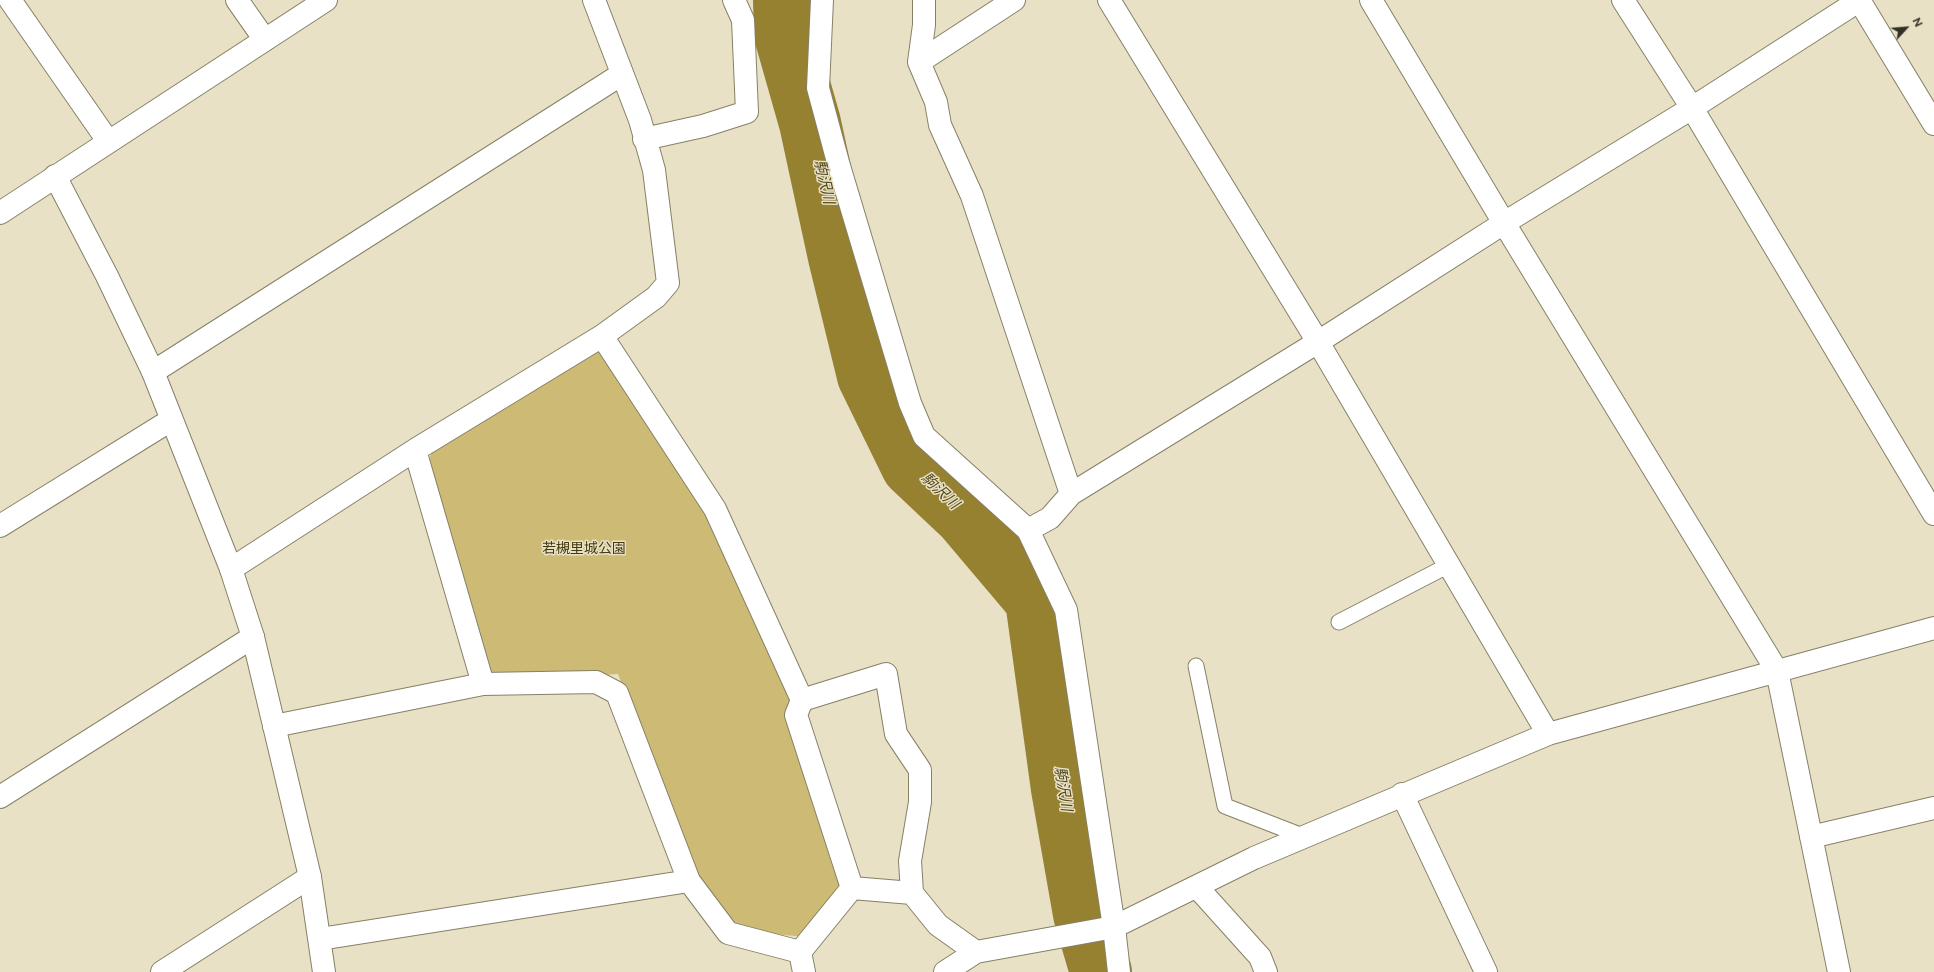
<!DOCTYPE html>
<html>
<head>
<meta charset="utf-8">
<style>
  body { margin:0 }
  #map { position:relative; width:1934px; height:972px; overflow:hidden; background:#e8e1c6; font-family:Raleway,sans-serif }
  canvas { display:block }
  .north { position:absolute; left:1886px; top:8px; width:40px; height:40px; -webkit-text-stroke:3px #e8e1c6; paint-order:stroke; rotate:64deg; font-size:11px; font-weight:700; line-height:16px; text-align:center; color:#333026 }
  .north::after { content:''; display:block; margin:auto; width:14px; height:18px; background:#333026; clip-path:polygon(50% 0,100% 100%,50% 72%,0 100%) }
</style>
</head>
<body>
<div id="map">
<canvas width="1934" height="972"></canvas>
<div class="north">N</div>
</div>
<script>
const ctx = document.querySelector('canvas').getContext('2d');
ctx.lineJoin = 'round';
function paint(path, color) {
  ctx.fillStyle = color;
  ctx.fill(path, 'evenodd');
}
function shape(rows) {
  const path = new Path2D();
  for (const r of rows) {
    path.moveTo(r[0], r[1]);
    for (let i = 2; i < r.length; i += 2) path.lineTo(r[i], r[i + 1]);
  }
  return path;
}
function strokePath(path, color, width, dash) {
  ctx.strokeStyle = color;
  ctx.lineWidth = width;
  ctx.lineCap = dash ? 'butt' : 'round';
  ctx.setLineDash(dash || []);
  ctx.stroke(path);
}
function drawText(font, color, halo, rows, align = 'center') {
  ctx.font = font + ' Raleway,"Noto Sans JP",sans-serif';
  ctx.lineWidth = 3;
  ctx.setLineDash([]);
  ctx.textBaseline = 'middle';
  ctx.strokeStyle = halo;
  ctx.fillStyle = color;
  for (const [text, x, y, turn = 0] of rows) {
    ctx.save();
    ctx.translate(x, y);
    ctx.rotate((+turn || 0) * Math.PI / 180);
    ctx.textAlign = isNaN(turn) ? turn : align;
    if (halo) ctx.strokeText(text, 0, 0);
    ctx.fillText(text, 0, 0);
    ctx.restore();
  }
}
const green = shape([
  [585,346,610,349,712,514,789,689,852,888,807,937,740,931,694,871,618,674,505,682,484,665,429,459,438,440]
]);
const river = shape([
  [784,0,785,35,810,123,839,257,868,376,912,466,965,516,1036,600,1062,789,1084,914,1101,972]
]);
const service = shape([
  [1339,622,1449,565],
  [1196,666,1225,806,1305,837]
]);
const minor = shape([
  [10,0,108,141],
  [237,0,265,40],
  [822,0,818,88,839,166,910,403,924,436,1028,530,1066,610,1114,927,1119,972],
  [924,0,924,25,919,62,936,102,940,125,972,196,1071,494,1318,342,1504,223,1692,108,1860,0],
  [1109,0,1318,342,1548,734],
  [1371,0,1504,223,1777,671,1839,972],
  [1623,0,1692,108,1934,514],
  [1859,0,1934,124],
  [919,62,1014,0],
  [644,139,703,126,747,112,743,20,734,0],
  [0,213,326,0],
  [602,336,715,509,802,700,796,715,852,888,912,893],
  [153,372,622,74],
  [415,450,483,684],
  [0,526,171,420],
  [1028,530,1050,518,1071,494],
  [231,569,415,450,602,336,656,297,668,283,654,170,640,120,594,0],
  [802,700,886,674,896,734,920,770,920,802,910,861,912,893,938,925,976,952],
  [274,726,483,684,596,682,617,693,689,881,320,939],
  [1402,794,1486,972],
  [0,797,253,637],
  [1811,837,1934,808],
  [689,881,728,933,800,952,804,972],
  [1197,887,1260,957,1266,972],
  [800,952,852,888],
  [162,972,310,877],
  [945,972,976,952,1114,927,1254,858,1548,734,1934,628]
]);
const tertiary = shape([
  [55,176,107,276,153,372,231,569,253,637,310,877,324,972]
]);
const parkNames = [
  ["若槻里城公園",584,549]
];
const waterNames = [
  ["駒沢川",824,182,77],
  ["駒沢川",940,491,43],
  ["駒沢川",1063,789,81]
];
paint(green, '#cdba74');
strokePath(river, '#968131', 62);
strokePath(service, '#868067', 17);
strokePath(minor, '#868067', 24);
strokePath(tertiary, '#868067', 24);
strokePath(service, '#fff', 15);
strokePath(minor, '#fff', 22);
strokePath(tertiary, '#fff', 22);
drawText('14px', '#44390b', '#e8e1c6', parkNames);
drawText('italic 15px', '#53471c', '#e8e1c6', waterNames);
</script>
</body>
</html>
